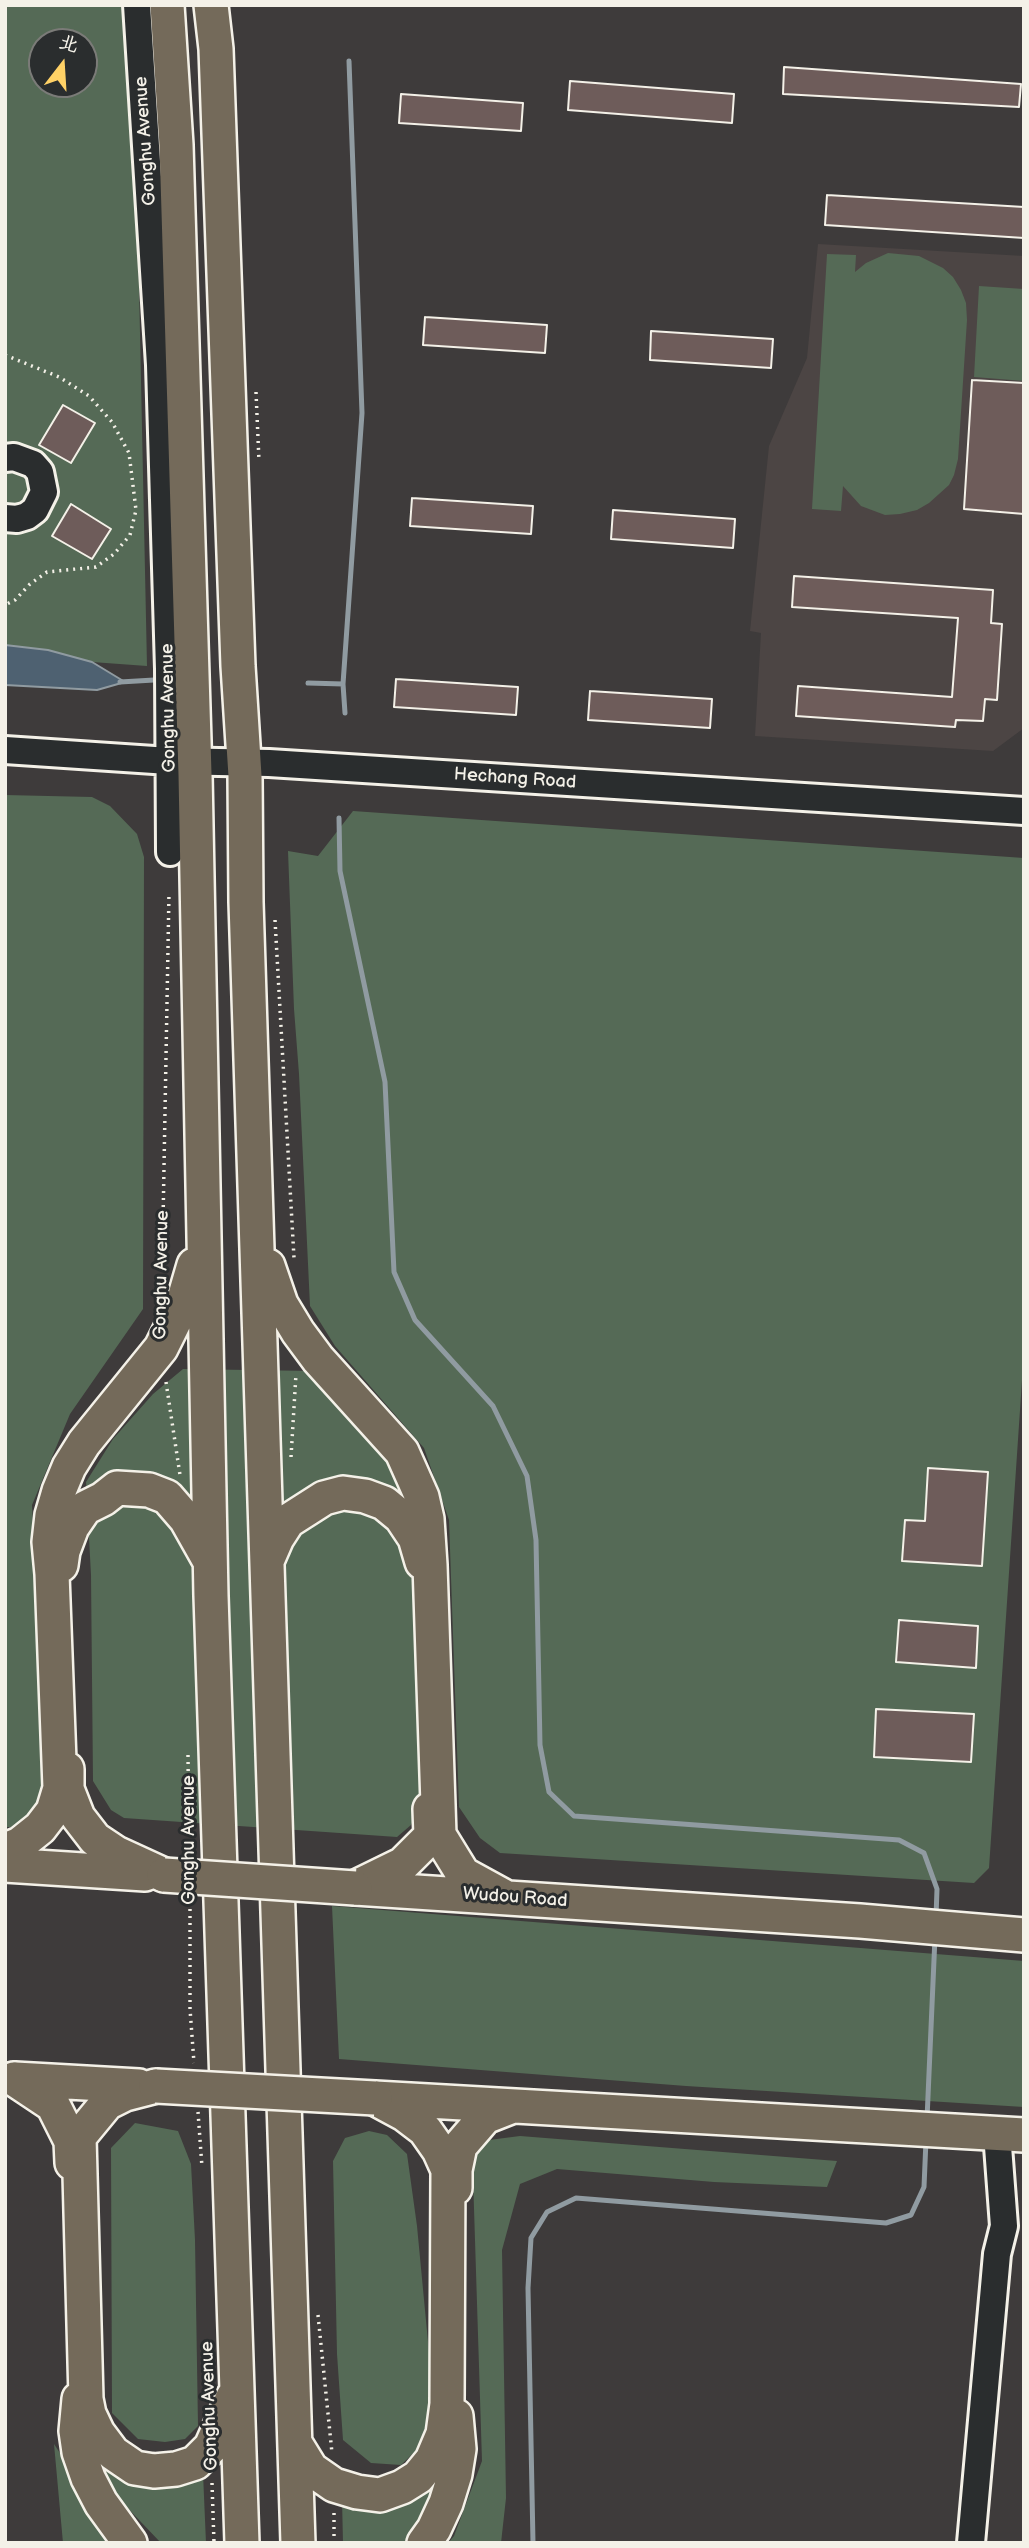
<!DOCTYPE html>
<html>
<head>
<meta charset="utf-8">
<style>
  body { margin:0 }
  #map { position:relative; width:1029px; height:2548px; overflow:hidden; background:#3e3b3b; font-family:"Balsamiq Sans","LXGW WenKai TC",sans-serif }
  canvas { display:block }
  .frame { position:absolute; inset:0; border:7px solid #f4f1e8; pointer-events:none }
  .north { position:absolute; left:28px; top:28px; width:70px; height:70px; box-sizing:border-box; background:#2a2d2e; border:2px solid #7b7b78; border-radius:50%; rotate:17deg; font-size:19px; font-weight:700; line-height:28px; text-align:center; color:#f4f1e8 }
  .north::after { content:''; display:block; margin:auto; width:24px; height:32px; background:#ffd166; clip-path:polygon(50% 0,100% 100%,50% 72%,0 100%) }
</style>
</head>
<body>
<div id="map">
<canvas width="1029" height="2548"></canvas>
<div class="frame"></div>
<div class="north">北</div>
</div>
<script>
const ctx = document.querySelector('canvas').getContext('2d');
ctx.lineJoin = 'round';
function paint(path, color) {
  ctx.fillStyle = color;
  ctx.fill(path, 'evenodd');
}
function shape(rows) {
  const path = new Path2D();
  for (const r of rows) {
    path.moveTo(r[0], r[1]);
    for (let i = 2; i < r.length; i += 2) path.lineTo(r[i], r[i + 1]);
  }
  return path;
}
function strokePath(path, color, width, dash) {
  ctx.strokeStyle = color;
  ctx.lineWidth = width;
  ctx.lineCap = dash ? 'butt' : 'round';
  ctx.setLineDash(dash || []);
  ctx.stroke(path);
}
function drawText(font, color, halo, rows, align = 'center') {
  ctx.font = font + ' "Balsamiq Sans",sans-serif';
  ctx.lineWidth = 6;
  ctx.setLineDash([]);
  ctx.textBaseline = 'middle';
  ctx.strokeStyle = halo;
  ctx.fillStyle = color;
  for (const [text, x, y, turn = 0] of rows) {
    ctx.save();
    ctx.translate(x, y);
    ctx.rotate((+turn || 0) * Math.PI / 180);
    ctx.textAlign = isNaN(turn) ? turn : align;
    if (halo) ctx.strokeText(text, 0, 0);
    ctx.fillText(text, 0, 0);
    ctx.restore();
  }
}
const built = shape([
  [818,244,1024,256,1024,728,993,751,755,736,761,633,750,631,769,446,807,358]
]);
const green = shape([
  [5,5,123,5,137,190,147,666,92,662,48,650,5,645],
  [42,42,84,42,84,84,42,84],
  [888,253,919,256,943,268,953,277,961,290,966,303,967,320,958,459,954,475,949,485,929,503,917,510,900,514,885,515,861,506,843,486,841,511,812,509,827,254,856,255,855,272,866,263],
  [979,286,1024,289,1024,381,974,377],
  [5,795,92,797,110,806,137,834,144,857,143,1309,70,1414,32,1505,47,1797,14,1827,5,1827],
  [353,811,1024,858,1024,1351,989,1868,974,1883,500,1853,480,1838,459,1807,449,1520,424,1448,335,1346,310,1306,299,1074,294,1009,288,851,318,856],
  [183,1369,314,1371,388,1454,411,1501,422,1803,411,1825,397,1837,124,1818,111,1810,93,1781,91,1575,86,1482,113,1439,153,1394],
  [332,1906,1024,1961,1024,2107,686,2086,339,2059],
  [135,2123,178,2131,191,2164,195,2240,198,2426,185,2439,165,2442,138,2439,112,2413,111,2148],
  [369,2131,387,2135,407,2154,417,2226,434,2405,426,2441,401,2465,371,2463,343,2440,337,2354,333,2161,345,2138],
  [520,2136,837,2161,827,2187,714,2182,557,2169,520,2184,502,2250,506,2498,501,2543,448,2543,454,2536,482,2461,473,2177,474,2152,489,2140],
  [90,2432,119,2470,203,2473,206,2543,161,2543,120,2500,97,2466],
  [54,2444,119,2543,63,2543],
  [426,2482,434,2489,433,2505,405,2543,343,2543,342,2499]
]);
const water = shape([
  [5,645,48,650,92,662,125,682,97,690,5,685,5,645]
]);
const stream = shape([
  [120,682,154,680],
  [308,683,343,684],
  [345,713,343,684,362,413,349,61],
  [339,818,340,871,385,1082,394,1272,415,1320,493,1406,527,1476,536,1540,540,1745,549,1792,574,1816,899,1840,924,1853,937,1889,936,1917],
  [927,2119,935,1937],
  [533,2543,528,2288,531,2238,547,2212,576,2198,886,2223,911,2215,924,2187,926,2140]
]);
const building = shape([
  [784,67,1021,84,1019,107,783,94,784,67],
  [570,81,734,94,732,123,568,110,570,81],
  [401,94,523,103,521,131,399,123,401,94],
  [827,195,1024,207,1024,238,825,225,827,195],
  [425,317,547,325,545,353,423,345,425,317],
  [651,331,773,339,771,368,650,360,651,331],
  [972,380,1024,383,1024,514,964,509,972,380],
  [63,405,95,423,71,463,39,445,63,405],
  [412,498,533,506,531,534,410,526,412,498],
  [71,504,111,529,92,559,52,536,71,504],
  [613,510,735,519,733,548,611,539,613,510],
  [794,576,993,590,991,623,1002,624,997,700,985,699,983,721,956,720,955,727,796,716,798,686,952,697,958,618,792,607,794,576],
  [396,679,518,687,516,715,394,707,396,679],
  [590,691,712,699,710,728,588,720,590,691],
  [928,1468,988,1472,982,1566,902,1561,905,1520,925,1521,928,1468],
  [899,1620,978,1626,976,1668,896,1662,899,1620],
  [876,1709,974,1714,971,1762,874,1757,876,1709]
]);
const path = shape([
  [5,355,59,377,89,396,112,422,129,453,136,510,130,535,114,554,96,567,47,572,30,584,15,600,5,605],
  [256,392,259,461],
  [275,920,294,1258],
  [162,1277,169,893],
  [166,1382,180,1475],
  [291,1457,296,1374],
  [188,1755,189,1853],
  [190,1902,190,2009,194,2063],
  [198,2112,202,2167],
  [318,2315,332,2453],
  [212,2483,214,2543],
  [334,2543,334,2510]
]);
const minor = shape([
  [137,5,160,365,169,669,170,852],
  [5,458,14,457,33,464,40,472,44,492,35,510,27,516,17,519,5,518],
  [5,750,169,761,269,763,1024,811],
  [971,2543,997,2254,1004,2226,997,2133]
]);
const major = shape([
  [167,5,176,145,195,774,211,1596,242,2543],
  [211,5,216,49,238,666,245,776,246,902,298,2543],
  [268,1266,281,1304,298,1332,318,1359,402,1452,422,1497,427,1519,430,1565,439,1835,463,1874,505,1897],
  [267,1561,277,1538,288,1521,324,1498,343,1493,365,1496,384,1503,401,1517,415,1538,422,1562],
  [61,1565,63,1551,72,1527,85,1508,103,1499,117,1488,149,1490,167,1497,186,1519,208,1558],
  [67,1769,67,1789,78,1817,95,1839,116,1853,164,1875],
  [5,1850,20,1844,40,1828,53,1811,60,1788,52,1574,49,1542,52,1515,59,1491,69,1467,84,1443,161,1348,182,1306,194,1265],
  [5,1865,145,1874],
  [358,1886,403,1864,431,1836,430,1809],
  [355,1888,860,1921,1024,1935],
  [14,2079,53,2105,71,2141,72,2163],
  [15,2079,139,2086],
  [156,2086,125,2094,107,2103,79,2137,86,2399,89,2414,98,2433,113,2453,135,2468,154,2471,176,2469,195,2463,211,2447,233,2397],
  [375,2098,1024,2135],
  [455,2188,455,2170,460,2146,485,2117,513,2106],
  [79,2399,76,2431,79,2452,88,2478,101,2503,130,2543],
  [295,2443,311,2469,334,2485,357,2492,380,2495,402,2487,418,2477,432,2460,443,2434,447,2404,448,2170,439,2150,425,2130,404,2114,378,2100],
  [424,2543,434,2529,446,2503,455,2474,459,2449,456,2416]
]);
const majorBridge = shape([
  [164,1875,355,1888],
  [156,2086,375,2098]
]);
const streetNames = [
  ["Gonghu Avenue",146,141,-94],
  ["Gonghu Avenue",169,708,-91],
  ["Hechang Road",515,779,4],
  ["Gonghu Avenue",162,1275,-89],
  ["Gonghu Avenue",189,1840,-90],
  ["Wudou Road",515,1898,4],
  ["Gonghu Avenue",210,2406,-92]
];
paint(built, '#4c4544');
paint(green, '#556a56');
paint(water, '#4e6171');
strokePath(water, '#909ba1', 2);
strokePath(stream, '#909ba1', 5);
paint(building, '#6e5c5a');
strokePath(building, '#f4f1e8', 2);
strokePath(minor, '#f4f1e8', 32);
strokePath(major, '#f4f1e8', 38);
strokePath(path, '#f4f1e8', 3.5, [2, 5]);
strokePath(minor, '#2a2d2e', 26);
strokePath(major, '#746a5a', 33);
strokePath(majorBridge, '#f4f1e8', 38, []);
strokePath(majorBridge, '#746a5a', 33);
drawText('18px', '#f4f1e8', '#2a2d2e', streetNames);
</script>
</body>
</html>
